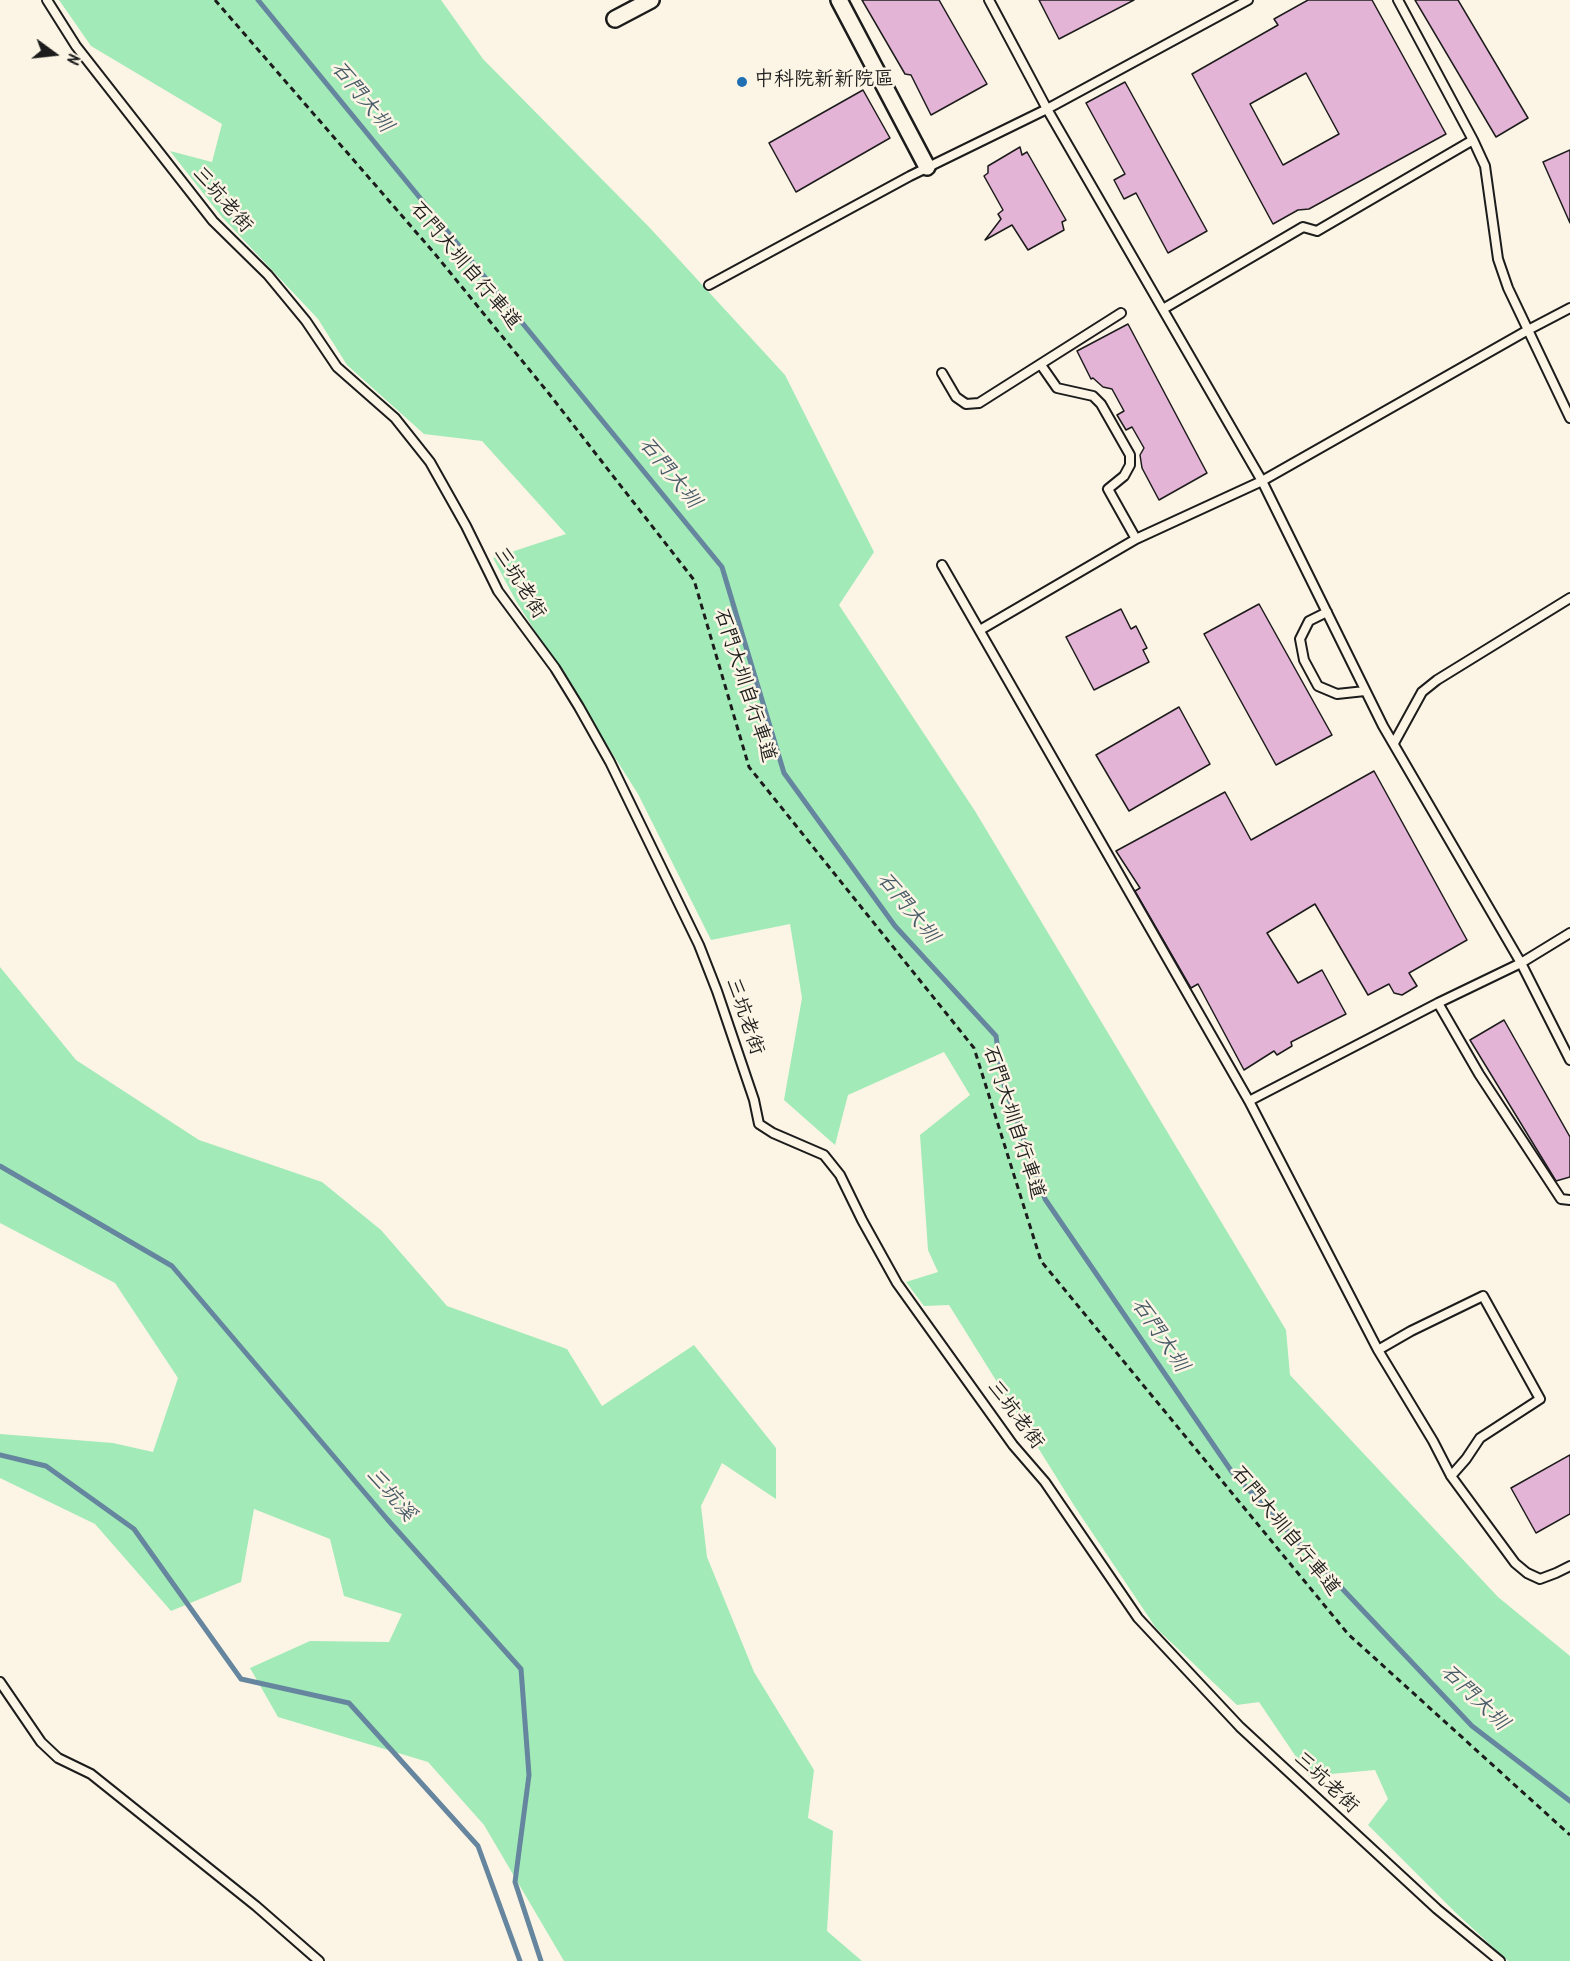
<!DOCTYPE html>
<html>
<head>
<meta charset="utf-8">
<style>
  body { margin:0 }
  #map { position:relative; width:1570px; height:1961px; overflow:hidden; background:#fcf5e5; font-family:Kalam,sans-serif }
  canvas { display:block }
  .north { position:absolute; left:24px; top:24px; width:60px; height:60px; -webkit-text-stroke:4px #fcf5e5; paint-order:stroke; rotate:105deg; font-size:16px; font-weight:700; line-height:24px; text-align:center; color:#1c1c1c }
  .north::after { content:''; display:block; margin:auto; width:21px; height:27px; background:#1c1c1c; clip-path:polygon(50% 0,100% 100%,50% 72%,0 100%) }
</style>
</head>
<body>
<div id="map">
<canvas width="1570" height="1961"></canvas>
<div class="north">N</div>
</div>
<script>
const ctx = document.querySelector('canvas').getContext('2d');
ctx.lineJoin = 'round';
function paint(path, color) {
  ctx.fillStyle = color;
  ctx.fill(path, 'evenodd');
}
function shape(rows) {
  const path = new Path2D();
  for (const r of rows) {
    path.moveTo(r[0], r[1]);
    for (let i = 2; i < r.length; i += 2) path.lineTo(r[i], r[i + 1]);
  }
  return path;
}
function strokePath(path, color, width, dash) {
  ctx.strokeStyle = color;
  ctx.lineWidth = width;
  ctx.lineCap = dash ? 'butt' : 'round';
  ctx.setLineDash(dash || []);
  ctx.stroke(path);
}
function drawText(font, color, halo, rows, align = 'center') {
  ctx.font = font + ' Kalam,"LXGW WenKai TC",sans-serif';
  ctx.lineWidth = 5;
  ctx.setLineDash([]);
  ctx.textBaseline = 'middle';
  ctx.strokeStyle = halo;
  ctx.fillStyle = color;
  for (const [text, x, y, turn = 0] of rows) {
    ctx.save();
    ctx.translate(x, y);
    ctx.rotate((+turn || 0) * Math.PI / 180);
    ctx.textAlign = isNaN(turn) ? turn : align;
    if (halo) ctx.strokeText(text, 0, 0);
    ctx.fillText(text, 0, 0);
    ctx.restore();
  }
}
const green = shape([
  [59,0,441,0,483,59,650,228,785,375,874,552,839,605,975,811,1286,1330,1290,1375,1498,1597,1570,1656,1570,1961,1508,1961,1456,1913,1368,1825,1388,1799,1375,1770,1309,1776,1259,1702,1237,1705,1156,1628,1075,1507,949,1305,924,1306,906,1282,938,1272,928,1250,920,1135,970,1095,944,1052,848,1095,835,1145,784,1100,802,998,790,924,711,940,638,794,516,601,493,558,566,534,482,441,424,434,347,365,318,319,221,216,170,151,212,162,222,124,91,46],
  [0,967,76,1060,199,1140,322,1182,381,1230,447,1306,567,1349,602,1406,694,1345,776,1448,776,1499,722,1463,701,1506,707,1557,754,1672,814,1770,808,1818,833,1831,827,1931,862,1961,564,1961,484,1825,428,1762,278,1717,250,1668,310,1641,389,1642,402,1614,344,1596,330,1539,254,1509,241,1582,171,1611,95,1524,0,1478,0,1434,113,1443,153,1452,178,1378,115,1283,0,1223]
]);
const stream = shape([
  [258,0,722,567,784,773,895,926,996,1036,1002,1079,1045,1199,1232,1472,1472,1726,1570,1801],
  [0,1166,172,1266,387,1519,521,1669,529,1775,515,1882,541,1961],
  [0,1455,46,1466,134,1529,241,1679,349,1703,478,1846,520,1961]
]);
const building = shape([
  [862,0,939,0,987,84,931,115,911,75,905,74,862,0],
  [1039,0,1134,0,1059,39,1039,0],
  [1308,0,1372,0,1446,134,1309,209,1298,210,1273,224,1192,74,1278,25,1274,19,1308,0],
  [1306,73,1339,134,1283,165,1250,104,1306,73],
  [1415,0,1458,0,1528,118,1496,137,1415,0],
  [1125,82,1207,231,1168,253,1136,193,1124,199,1114,180,1125,174,1086,103,1125,82],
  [863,90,890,138,796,192,769,143,863,90],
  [1020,147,1022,155,1027,152,1066,220,1062,222,1064,230,1028,250,1012,225,985,240,1001,219,998,214,1003,210,984,176,988,173,988,166,1020,147],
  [1570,150,1570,223,1543,162,1570,150],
  [1128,324,1207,473,1159,500,1142,468,1140,455,1144,448,1132,427,1126,430,1117,415,1124,411,1112,389,1103,387,1093,378,1091,379,1077,351,1128,324],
  [1259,604,1332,735,1276,765,1204,634,1259,604],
  [1121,609,1131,629,1136,626,1147,648,1143,650,1149,662,1094,690,1066,637,1121,609],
  [1179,707,1210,764,1129,811,1096,755,1179,707],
  [1374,771,1467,940,1409,973,1417,986,1402,995,1394,993,1389,984,1368,995,1315,904,1267,933,1298,983,1322,970,1346,1014,1291,1042,1292,1046,1277,1055,1274,1051,1244,1070,1198,984,1191,988,1135,891,1140,888,1116,851,1225,792,1251,840,1374,771],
  [1504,1020,1570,1137,1570,1177,1556,1181,1470,1040,1504,1020],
  [1570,1455,1570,1514,1536,1533,1511,1488,1570,1455]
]);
const path = shape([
  [215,0,435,254,550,395,694,580,749,767,974,1048,1041,1261,1348,1634,1570,1835]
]);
const lane = shape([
  [47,0,76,46,213,221,268,275,306,321,337,367,395,418,430,462,466,526,498,591,555,668,579,707,610,762,699,945,717,991,754,1100,759,1124,773,1133,824,1155,840,1175,862,1220,897,1283,1013,1445,1045,1482,1138,1618,1240,1727,1437,1909,1500,1961],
  [989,0,1047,109,1262,481,1383,726,1521,963,1570,1060],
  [1398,0,1473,140,1485,166,1498,259,1508,288,1570,418],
  [709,285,910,176,1047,109,1248,0],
  [1163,309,1303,227,1317,231,1473,140],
  [1041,365,1057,388,1093,396,1101,404,1130,455,1130,465,1124,476,1108,489,1136,539,1262,481,1528,330,1570,308],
  [942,373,956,397,966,404,979,403,1121,313],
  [942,565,1249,1101,1378,1350,1433,1441,1451,1476,1515,1563,1527,1573,1540,1579,1556,1573,1570,1566],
  [1327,612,1309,621,1300,639,1304,660,1318,686,1337,694,1365,691],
  [980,630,1136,539],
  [1394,743,1422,692,1437,680,1570,598],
  [1438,1003,1479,1074,1561,1199,1570,1200],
  [1249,1101,1438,1003,1521,963,1570,933],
  [1378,1350,1411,1331,1483,1296,1540,1399,1480,1438,1466,1459,1451,1476],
  [0,1682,41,1742,58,1758,91,1774,256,1906,319,1961]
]);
const street = shape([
  [839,0,927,167],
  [615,19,651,0]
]);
const markers = [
  [742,82,6,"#1f6fb2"]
];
const poiNames = [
  ["中科院新新院區",754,82]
];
const streetNames = [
  ["三坑老街",221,201,49],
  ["石門大圳自行車道",464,267,50],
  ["三坑老街",518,584,58],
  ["石門大圳自行車道",743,686,72],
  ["三坑老街",743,1017,71],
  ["石門大圳自行車道",1012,1123,72],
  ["三坑老街",1014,1416,53],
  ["石門大圳自行車道",1284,1532,51],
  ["三坑老街",1325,1784,43]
];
const waterNames = [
  ["石門大圳",360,98,51],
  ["石門大圳",668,474,51],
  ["石門大圳",906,909,51],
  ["石門大圳",1158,1336,56],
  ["三坑溪",389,1496,49],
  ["石門大圳",1473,1699,44]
];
paint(green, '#a2eab7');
strokePath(stream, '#65869e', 5);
paint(building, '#e3b4d6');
strokePath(building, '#1c1c1c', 1.5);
strokePath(lane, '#1c1c1c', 12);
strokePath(street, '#1c1c1c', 20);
strokePath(path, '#1c1c1c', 3, [6, 4.5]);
strokePath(lane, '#fcf5e5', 8);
strokePath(street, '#fcf5e5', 15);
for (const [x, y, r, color] of markers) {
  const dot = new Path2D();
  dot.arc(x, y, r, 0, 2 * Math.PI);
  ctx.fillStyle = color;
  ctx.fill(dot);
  strokePath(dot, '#fcf5e5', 2);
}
drawText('20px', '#1c1c1c', '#fcf5e5', poiNames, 'left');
drawText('20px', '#1c1c1c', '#fcf5e5', streetNames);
drawText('italic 21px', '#465a68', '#fcf5e5', waterNames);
</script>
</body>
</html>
